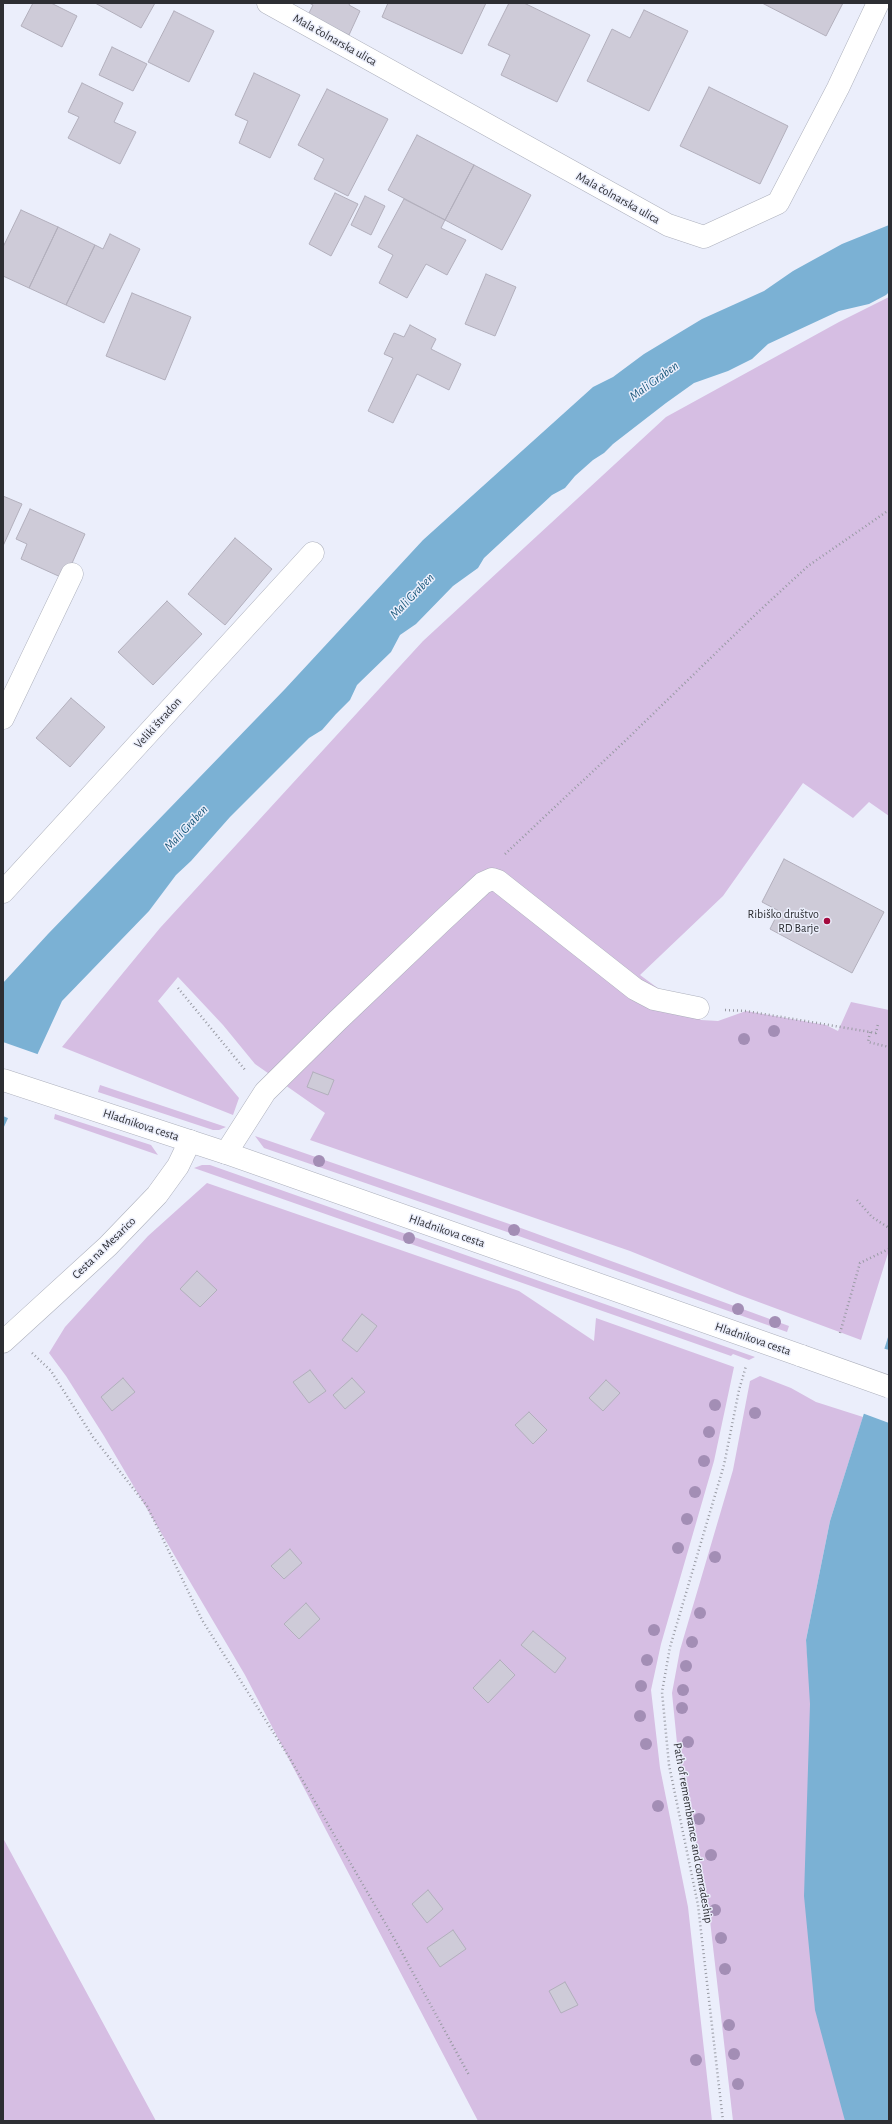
<!DOCTYPE html>
<html>
<head>
<meta charset="utf-8">
<style>
  body { margin:0 }
  #map { position:relative; width:892px; height:2124px; overflow:hidden; background:#ebeefb; font-family:"Alegreya Sans",sans-serif }
  canvas { display:block }
  .frame { position:absolute; inset:0; border:4px solid #2d2e33; pointer-events:none }
</style>
</head>
<body>
<div id="map">
<canvas width="892" height="2124"></canvas>
<div class="frame"></div>
</div>
<script>
const ctx = document.querySelector('canvas').getContext('2d');
ctx.lineJoin = 'round';
function paint(path, color) {
  ctx.fillStyle = color;
  ctx.fill(path, 'evenodd');
}
function shape(rows) {
  const path = new Path2D();
  for (const r of rows) {
    path.moveTo(r[0], r[1]);
    for (let i = 2; i < r.length; i += 2) path.lineTo(r[i], r[i + 1]);
  }
  return path;
}
function strokePath(path, color, width, dash) {
  ctx.strokeStyle = color;
  ctx.lineWidth = width;
  ctx.lineCap = dash ? 'butt' : 'round';
  ctx.setLineDash(dash || []);
  ctx.stroke(path);
}
function drawText(font, color, halo, rows, align = 'center') {
  ctx.font = font + ' "Alegreya Sans",sans-serif';
  ctx.lineWidth = 3;
  ctx.setLineDash([]);
  ctx.textBaseline = 'middle';
  ctx.strokeStyle = halo;
  ctx.fillStyle = color;
  for (const [text, x, y, turn = 0] of rows) {
    ctx.save();
    ctx.translate(x, y);
    ctx.rotate((+turn || 0) * Math.PI / 180);
    ctx.textAlign = isNaN(turn) ? turn : align;
    if (halo) ctx.strokeText(text, 0, 0);
    ctx.fillText(text, 0, 0);
    ctx.restore();
  }
}
const green = shape([
  [889,297,889,816,869,802,853,818,803,783,723,896,640,975,701,1020,718,1021,746,1011,826,1025,838,1031,851,1002,889,1010,889,1250,861,1340,737,1294,630,1251,310,1140,325,1113,255,1064,223,1025,178,977,158,1001,239,1098,233,1115,62,1047,160,928,423,641,666,417,839,322],
  [100,1085,226,1127,219,1130,213,1130,98,1092],
  [55,1114,151,1145,158,1155,54,1119],
  [255,1136,518,1227,789,1326,787,1332,513,1234,264,1148],
  [202,1165,210,1165,755,1357,749,1360,733,1354,731,1356,194,1168],
  [207,1183,519,1291,594,1341,596,1318,734,1367,714,1461,661,1644,651,1690,660,1768,688,1907,712,2121,478,2121,245,1675,104,1436,66,1376,49,1353,65,1327,148,1236],
  [760,1376,791,1388,816,1402,863,1417,830,1521,806,1640,845,2121,733,2121,708,1903,679,1763,672,1693,680,1650,733,1470,750,1381],
  [3,1838,156,2121,3,2121]
]);
const water = shape([
  [889,225,889,292,886,295,869,304,839,311,768,344,752,359,728,371,694,383,666,403,613,444,604,453,593,460,575,476,565,488,552,495,484,558,478,568,453,586,416,624,400,635,391,652,357,685,350,700,336,714,322,730,309,738,230,817,191,861,176,875,149,911,62,1001,3,1129,3,983,48,934,285,689,423,540,593,387,613,377,644,354,702,319,764,291,793,271,842,244],
  [889,1334,889,2121,845,2121,815,2010,804,1896,810,1704,806,1640,830,1521]
]);
const pier = shape([
  [3,1042,40,1055,10,1119,3,1116],
  [882,1348,889,1350,889,1423,862,1413]
]);
const building = shape([
  [33,3,51,3,77,16,62,47,21,26,33,3],
  [95,3,155,3,141,28,95,3],
  [309,3,350,3,349,5,360,11,349,35,308,15,313,5,309,3],
  [388,3,486,3,462,54,382,17,388,3],
  [509,3,524,3,590,35,557,102,501,75,510,55,488,45,509,3],
  [762,3,843,3,826,36,762,3],
  [644,10,688,31,649,111,587,81,612,29,630,38,644,10],
  [174,11,214,31,189,82,148,62,174,11],
  [112,47,147,64,133,91,99,75,112,47],
  [254,73,300,95,270,158,239,143,248,121,235,115,254,73],
  [82,83,123,103,114,122,136,132,120,164,68,138,79,117,68,112,82,83],
  [709,87,788,126,760,184,680,146,709,87],
  [327,89,388,119,348,196,314,179,324,159,298,145,327,89],
  [417,135,474,165,445,220,388,190,417,135],
  [474,165,531,195,502,250,445,220,474,165],
  [335,193,358,204,331,256,309,244,335,193],
  [365,196,385,206,371,235,351,225,365,196],
  [404,199,445,220,441,228,466,240,447,275,426,264,407,298,379,283,393,255,378,247,404,199],
  [21,210,58,227,29,288,3,276,3,247,21,210],
  [58,227,95,245,66,305,29,288,58,227],
  [110,234,140,249,104,323,66,305,95,245,103,249,110,234],
  [486,274,516,287,495,336,465,324,486,274],
  [132,293,191,317,165,380,106,356,132,293],
  [410,325,436,339,431,349,461,364,449,390,417,374,393,423,368,411,393,358,384,354,394,333,404,337,410,325],
  [3,496,22,504,3,546,3,496],
  [30,509,85,534,65,579,21,559,27,544,16,539,30,509],
  [235,538,272,569,225,625,188,594,235,538],
  [167,601,202,634,153,685,118,652,167,601],
  [71,698,105,727,70,767,36,738,71,698],
  [784,859,884,912,852,973,770,929,779,911,762,902,784,859],
  [313,1072,334,1080,328,1095,307,1087,313,1072],
  [197,1271,217,1290,200,1307,180,1289,197,1271],
  [362,1314,377,1326,357,1352,342,1340,362,1314],
  [310,1370,326,1391,309,1403,293,1382,310,1370],
  [123,1378,135,1392,112,1411,101,1397,123,1378],
  [352,1378,365,1392,345,1409,333,1395,352,1378],
  [606,1380,620,1393,603,1411,589,1398,606,1380],
  [529,1412,547,1430,533,1444,515,1425,529,1412],
  [290,1549,302,1563,284,1579,271,1566,290,1549],
  [306,1603,320,1619,299,1639,284,1624,306,1603],
  [533,1631,566,1658,555,1673,521,1645,533,1631],
  [500,1660,515,1675,488,1703,473,1688,500,1660],
  [428,1890,443,1909,427,1923,412,1904,428,1890],
  [453,1930,466,1949,440,1967,427,1948,453,1930],
  [565,1982,578,2005,561,2013,549,1991,565,1982]
]);
const path = shape([
  [505,854,624,742,757,613,808,566,889,510],
  [178,988,246,1071],
  [725,1010,746,1011,876,1033,878,1024],
  [870,1032,868,1042,889,1047],
  [857,1200,872,1217,889,1228],
  [840,1333,860,1263,889,1249],
  [32,1353,51,1371,93,1437,147,1506,202,1620,289,1757,395,1940,469,2075],
  [723,2121,698,1905,669,1765,662,1692,670,1647,724,1465,739,1390,746,1366]
]);
const minor = shape([
  [268,3,668,225,704,237,778,203,838,88,878,3],
  [3,718,72,574],
  [3,892,313,553],
  [226,1153,265,1092,337,1021,441,922,483,883,492,879,498,881,635,989,654,999,698,1008],
  [3,1342,108,1246,157,1195,178,1166,190,1141]
]);
const major = shape([
  [3,1080,226,1153,802,1356]
]);
const majorBridge = shape([
  [802,1356,889,1387]
]);
const trees = [
  [774,1031],
  [744,1039],
  [319,1161],
  [514,1230],
  [409,1238],
  [738,1309],
  [775,1322],
  [715,1405],
  [755,1413],
  [709,1432],
  [704,1461],
  [695,1492],
  [687,1519],
  [678,1548],
  [715,1557],
  [700,1613],
  [654,1630],
  [692,1642],
  [647,1660],
  [686,1666],
  [641,1686],
  [683,1690],
  [682,1708],
  [640,1716],
  [688,1742],
  [646,1744],
  [658,1806],
  [699,1819],
  [711,1855],
  [715,1910],
  [721,1938],
  [725,1969],
  [729,2025],
  [734,2054],
  [696,2060],
  [738,2084]
];
const markers = [
  [827,921,4,"#a40a3e"]
];
const streetNames = [
  ["Mala čolnarska ulica",335,40,29],
  ["Mala čolnarska ulica",618,198,29],
  ["Veliki štradon",158,723,-48],
  ["Hladnikova cesta",141,1125,18],
  ["Hladnikova cesta",447,1231,19],
  ["Cesta na Mesarico",104,1248,-44],
  ["Hladnikova cesta",753,1339,19],
  ["Path of remembrance and comradeship",693,1833,80]
];
const poiNames = [
  ["Ribiško društvo",819,914],
  ["RD Barje",819,928]
];
const waterNames = [
  ["Mali Graben",654,381,-36],
  ["Mali Graben",412,596,-46],
  ["Mali Graben",186,828,-47]
];
paint(green, '#d6bee3');
paint(water, '#7bb1d4');
paint(pier, '#ebeefb');
paint(building, '#cecbd8');
strokePath(building, '#b2afbc', 1);
strokePath(minor, '#adb0bc', 23);
strokePath(major, '#adb0bc', 23);
strokePath(path, '#989aa3', 2.5, [1, 3]);
strokePath(minor, '#fff', 22);
strokePath(major, '#fff', 22);
strokePath(majorBridge, '#adb0bc', 23, []);
strokePath(majorBridge, '#fff', 22);
ctx.fillStyle = '#a38eb5';
for (const [x, y] of trees) {
  ctx.beginPath();
  ctx.arc(x, y, 6, 0, 2 * Math.PI);
  ctx.fill();
}
for (const [x, y, r, color] of markers) {
  const dot = new Path2D();
  dot.arc(x, y, r, 0, 2 * Math.PI);
  ctx.fillStyle = color;
  ctx.fill(dot);
  strokePath(dot, '#ebeefb', 1.5);
}
drawText('12px', '#2d2e33', '#ebeefb', streetNames);
drawText('12px', '#2d2e33', '#ebeefb', poiNames, 'right');
drawText('italic 13px', '#19587b', '#ebeefb', waterNames);
</script>
</body>
</html>
